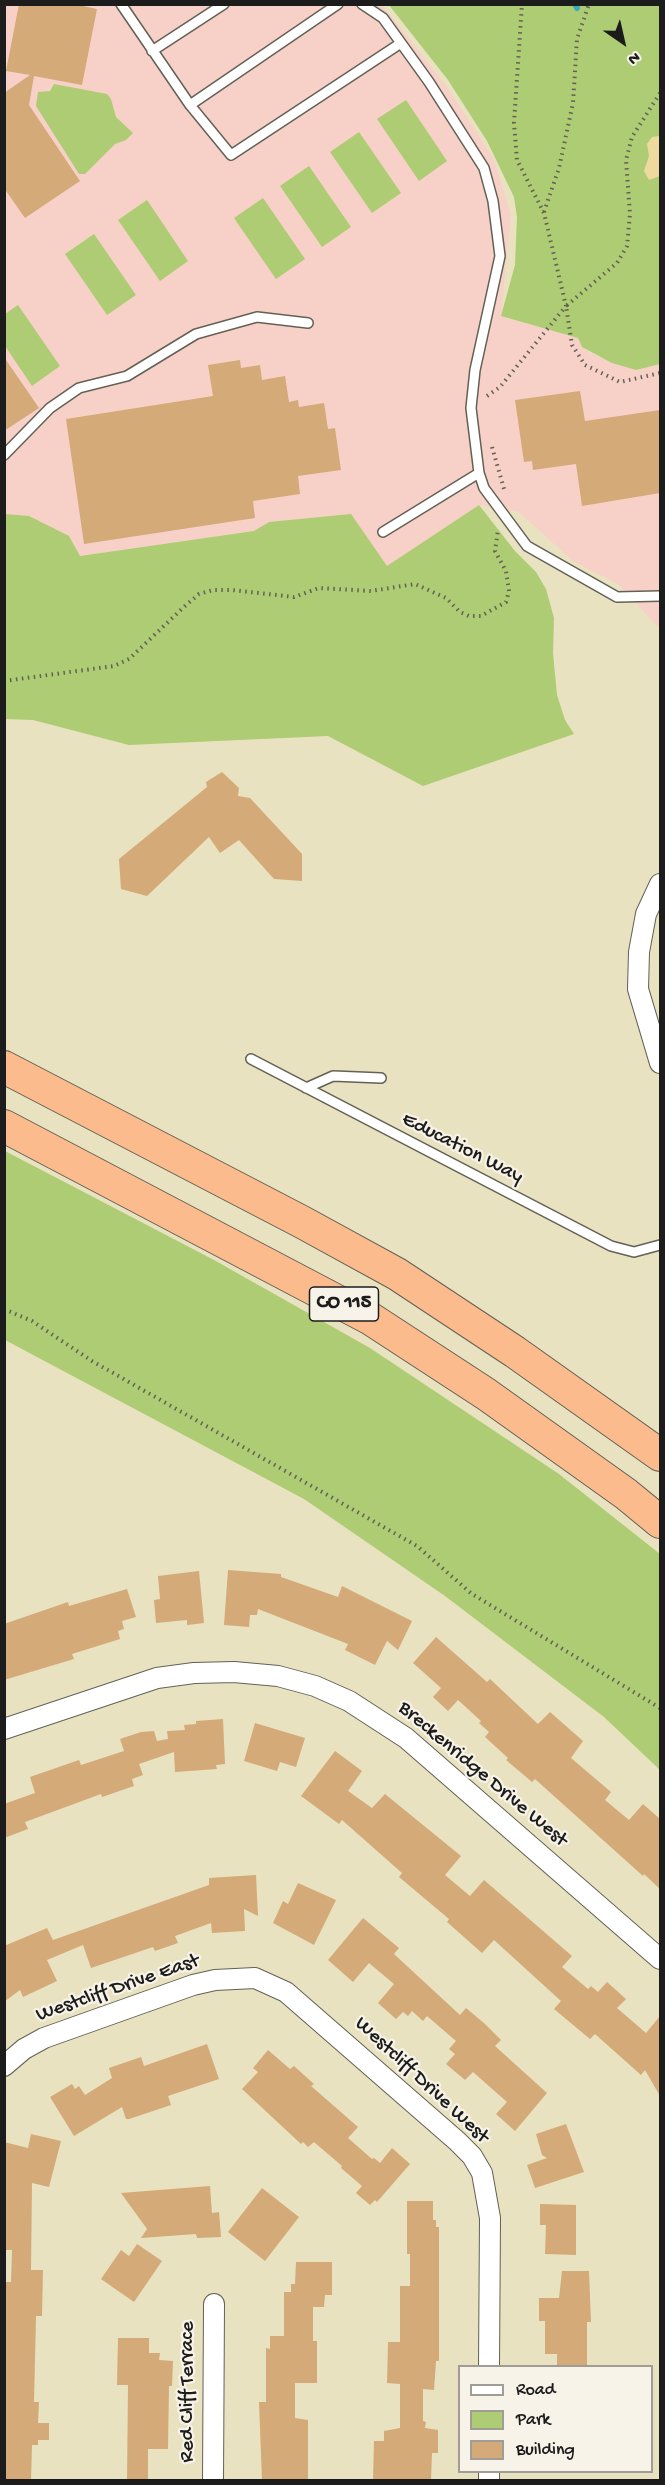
<!DOCTYPE html>
<html>
<head>
<meta charset="utf-8">
<style>
  body { margin:0 }
  #map { position:relative; width:665px; height:2485px; overflow:hidden; background:#e8e2c0; font-family:"Gochi Hand",sans-serif }
  canvas { display:block }
  .frame { position:absolute; inset:0; border:6px solid #1c1c1c; pointer-events:none }
  .legend { position:absolute; left:458px; top:2365px; width:195px; height:108px; box-sizing:border-box; background:#f7f3e8; border:2px solid #9f9d96; margin:0; padding:8px 10px; list-style:none; font-size:18px; color:#1c1c1c }
  .legend li { display:flex; align-items:center; gap:12px; height:30px }
  .legend b { width:30px; border:2px solid #9f9d96 }
  .north { position:absolute; left:593px; top:12px; width:60px; height:60px; -webkit-text-stroke:4px #f7f3e8; paint-order:stroke; rotate:146deg; font-size:16px; font-weight:700; line-height:24px; text-align:center; color:#1c1c1c }
  .north::after { content:''; display:block; margin:auto; width:21px; height:27px; background:#1c1c1c; clip-path:polygon(50% 0,100% 100%,50% 72%,0 100%) }
</style>
</head>
<body>
<div id="map">
<canvas width="665" height="2485"></canvas>
<div class="frame"></div>
<ul class="legend">
<li><b style="height:8px;background:#fff"></b>Road</li>
<li><b style="height:16px;background:#aecc73"></b>Park</li>
<li><b style="height:16px;background:#d4aa79"></b>Building</li>
</ul>
<div class="north">N</div>
</div>
<script>
const ctx = document.querySelector('canvas').getContext('2d');
ctx.lineJoin = 'round';
function paint(path, color) {
  ctx.fillStyle = color;
  ctx.fill(path, 'evenodd');
}
function shape(rows) {
  const path = new Path2D();
  for (const r of rows) {
    path.moveTo(r[0], r[1]);
    for (let i = 2; i < r.length; i += 2) path.lineTo(r[i], r[i + 1]);
  }
  return path;
}
function strokePath(path, color, width, dash) {
  ctx.strokeStyle = color;
  ctx.lineWidth = width;
  ctx.lineCap = dash ? 'butt' : 'round';
  ctx.setLineDash(dash || []);
  ctx.stroke(path);
}
function drawText(font, color, halo, rows, align = 'center') {
  ctx.font = font + ' "Gochi Hand",sans-serif';
  ctx.lineWidth = 4.5;
  ctx.setLineDash([]);
  ctx.textBaseline = 'middle';
  ctx.strokeStyle = halo;
  ctx.fillStyle = color;
  for (const [text, x, y, turn = 0] of rows) {
    ctx.save();
    ctx.translate(x, y);
    ctx.rotate((+turn || 0) * Math.PI / 180);
    ctx.textAlign = isNaN(turn) ? turn : align;
    if (halo) ctx.strokeText(text, 0, 0);
    ctx.fillText(text, 0, 0);
    ctx.restore();
  }
}
const built = shape([
  [4,5,382,5,445,84,494,159,511,215,501,316,579,338,582,347,590,353,636,370,660,364,660,629,618,584,574,562,519,512,479,505,387,567,269,522,254,531,79,556,69,536,29,516,5,514]
]);
const green = shape([
  [389,5,660,5,660,364,636,370,612,363,582,347,578,338,501,316,515,265,517,217,514,197,487,141,448,80],
  [54,84,107,94,111,99,116,117,133,133,126,140,115,144,85,174,79,174,36,106,38,92,50,91],
  [406,100,447,161,419,181,377,119],
  [359,132,401,193,372,213,330,152],
  [309,166,351,227,322,247,280,186],
  [263,198,305,259,276,279,234,218],
  [147,200,188,261,160,281,118,220],
  [94,234,136,295,107,315,65,254],
  [18,305,60,366,32,386,5,346,5,314],
  [479,505,515,551,536,572,546,589,554,618,553,653,557,695,565,720,574,734,423,786,328,736,129,745,33,720,5,719,5,514,29,516,69,536,80,556,254,531,269,522,351,514,387,566],
  [5,1151,214,1260,370,1348,559,1474,660,1554,660,1770,604,1717,445,1596,304,1499,5,1340]
]);
const sand = shape([
  [659,136,660,176,649,180,644,171,649,156,647,144,652,137]
]);
const stream = shape([
  [575,4,577,8]
]);
const building = shape([
  [19,4,74,4,97,9,82,85,34,76,29,105,80,181,25,218,4,188,4,93,30,75,6,71],
  [4,357,39,408,4,431],
  [240,360,241,368,260,365,262,380,285,376,289,402,298,400,299,407,324,403,328,429,335,428,341,470,298,476,300,494,253,501,255,518,84,544,66,419,213,396,208,365],
  [580,391,585,421,660,410,660,493,582,506,576,464,533,470,532,461,524,462,515,400],
  [222,772,239,788,238,796,250,798,302,854,302,881,274,879,239,840,220,853,209,837,147,896,121,889,119,859,207,787,206,782],
  [228,1570,281,1574,281,1577,338,1597,342,1586,412,1621,398,1650,387,1641,375,1665,345,1650,348,1644,258,1609,257,1615,250,1615,249,1627,224,1625],
  [199,1571,204,1623,187,1625,187,1620,156,1623,154,1600,160,1599,158,1576],
  [127,1589,136,1617,122,1621,124,1629,118,1631,120,1639,72,1654,74,1659,4,1680,4,1624,68,1602,69,1606],
  [436,1637,487,1682,490,1679,538,1724,550,1712,583,1741,571,1758,611,1792,605,1800,629,1820,643,1804,660,1819,660,1889,644,1874,643,1876,535,1779,532,1782,506,1760,508,1758,485,1737,489,1732,479,1723,481,1721,458,1700,448,1711,433,1697,441,1688,413,1663],
  [223,1719,225,1764,216,1765,217,1769,175,1772,174,1752,139,1764,143,1775,132,1779,134,1786,102,1797,101,1794,25,1822,28,1829,4,1838,4,1804,35,1793,30,1777,79,1760,81,1765,124,1751,120,1739,141,1732,154,1731,157,1741,168,1739,167,1731,185,1730,184,1725,196,1724,196,1721],
  [255,1723,305,1738,296,1767,280,1762,277,1771,244,1761],
  [335,1751,362,1771,348,1791,372,1808,385,1794,461,1856,445,1875,470,1896,484,1880,572,1956,562,1967,588,1989,591,1986,598,1992,607,1982,626,1999,617,2008,646,2033,660,2016,660,2096,645,2070,641,2075,595,2034,590,2039,554,2009,561,2001,494,1940,482,1953,447,1922,449,1919,399,1877,402,1873,342,1820,339,1824,301,1796],
  [256,1875,258,1916,244,1909,245,1931,212,1933,211,1923,175,1936,178,1943,155,1951,153,1947,91,1968,83,1945,47,1960,57,1981,23,1997,20,1990,4,2002,4,1946,47,1928,53,1940,209,1885,209,1878],
  [298,1883,336,1900,314,1945,273,1923,283,1901,288,1904],
  [363,1918,399,1948,394,1954,460,2015,466,2008,485,2024,501,2040,495,2046,547,2093,515,2131,496,2114,507,2102,473,2072,465,2080,446,2064,455,2054,449,2049,456,2041,427,2016,423,2021,412,2011,408,2016,403,2012,396,2019,378,2003,394,1984,369,1963,353,1982,328,1960],
  [207,2044,219,2079,168,2096,171,2105,129,2119,126,2119,122,2107,74,2136,50,2097,72,2084,75,2089,79,2086,85,2095,112,2078,109,2068,141,2057,144,2066],
  [268,2050,290,2069,294,2066,314,2084,311,2086,358,2127,348,2138,372,2159,374,2158,380,2163,392,2148,410,2164,377,2202,375,2200,370,2205,356,2193,362,2186,341,2168,342,2166,314,2142,308,2147,303,2142,301,2144,242,2089,258,2072,253,2068],
  [566,2124,584,2172,535,2188,527,2165,547,2158,542,2155,536,2134],
  [31,2134,61,2141,49,2187,32,2183,31,2270,43,2270,42,2316,36,2316,34,2402,39,2402,38,2423,49,2423,49,2440,38,2440,38,2445,32,2445,31,2481,4,2481,4,2282,11,2282,12,2250,4,2250,4,2142,28,2148],
  [210,2186,212,2213,219,2212,221,2237,197,2238,196,2234,141,2238,147,2229,121,2193],
  [262,2188,299,2217,265,2261,228,2232],
  [407,2201,433,2201,433,2220,436,2220,436,2227,439,2227,439,2361,436,2361,434,2390,423,2389,423,2421,426,2422,425,2428,438,2430,438,2453,432,2453,431,2481,373,2481,374,2441,384,2441,384,2431,400,2428,400,2384,387,2383,388,2342,400,2342,400,2286,410,2286,410,2254,407,2254],
  [540,2204,576,2205,576,2255,545,2254,546,2225,540,2225],
  [137,2244,162,2261,134,2302,101,2279,121,2250,129,2256],
  [296,2262,332,2262,332,2295,325,2295,324,2307,313,2307,313,2341,317,2341,317,2383,295,2383,295,2418,308,2420,308,2481,262,2481,259,2402,266,2402,266,2348,270,2349,270,2336,284,2336,284,2292,291,2292,291,2284,295,2284],
  [562,2271,589,2271,591,2322,587,2322,587,2367,557,2367,557,2354,545,2354,545,2321,539,2321,539,2298,559,2298],
  [118,2338,149,2338,149,2353,160,2353,159,2360,173,2361,172,2386,169,2386,168,2449,148,2449,148,2481,127,2481,128,2385,117,2385]
]);
const path = shape([
  [660,93,632,137,626,160,630,214,627,246,617,263,566,306,572,345,585,365,620,382,660,373],
  [544,212,559,168,573,103,577,39,589,4],
  [487,396,500,387,566,306,544,213,517,160,514,123,522,4],
  [492,447,504,489],
  [4,681,114,666,129,659,185,606,199,594,213,590,232,590,294,597,319,588,371,591,415,584,446,598,460,612,469,616,481,616,506,602,509,591,506,571,495,551,498,530],
  [4,1309,32,1321,92,1361,417,1546,472,1594,660,1708]
]);
const service = shape([
  [121,4,190,105,231,155,401,43],
  [362,4,383,18,429,82,484,168,493,201,500,256,475,370,471,408,479,473,484,488,527,546,617,597,660,596],
  [152,51,224,4],
  [190,105,338,4],
  [4,455,50,408,79,388,127,376,196,334,257,317,308,323],
  [383,532,479,473],
  [251,1059,611,1246,634,1252,660,1245],
  [306,1088,333,1076,381,1078]
]);
const minor = shape([
  [660,884,646,914,639,952,638,989,660,1063],
  [4,1729,157,1678,194,1673,234,1672,278,1676,315,1686,349,1701,406,1738,660,1959],
  [4,2066,24,2049,44,2038,193,1985,215,1980,255,1978,286,1992,457,2141,472,2156,482,2173,490,2218,489,2366],
  [213,2480,214,2304],
  [489,2480,489,2472]
]);
const trunk = shape([
  [4,1067,302,1222,397,1274,515,1352,660,1455],
  [4,1126,371,1319,486,1394,626,1494,660,1522]
]);
const shields = [
  [344,1304,69]
];
const shieldNames = [
  ["CO 115",344,1304]
];
const streetNames = [
  ["Education Way",462,1149,27],
  ["Breckenridge Drive West",482,1775,40],
  ["Westcliff Drive East",118,1989,-19],
  ["Westcliff Drive West",421,2081,43],
  ["Red Cliff Terrace",189,2392,-90]
];
paint(built, '#f7d1c7');
paint(green, '#aecc73');
paint(sand, '#eeda9e');
strokePath(stream, '#3daabc', 6);
paint(building, '#d4aa79');
strokePath(service, '#636155', 12);
strokePath(minor, '#636155', 22);
strokePath(trunk, '#636155', 34);
strokePath(path, '#636155', 4, [1.5, 4.5]);
strokePath(service, '#fff', 9);
strokePath(minor, '#fff', 20);
strokePath(trunk, '#fbbb8d', 32);
for (const [x, y, w] of shields) {
  const box = new Path2D();
  box.roundRect(x - w / 2, y - 17, w, 34, 4.5);
  ctx.fillStyle = '#f7f3e8';
  ctx.fill(box);
  strokePath(box, '#1c1c1c', 1.5);
}
drawText('bold 20px', '#1c1c1c', null, shieldNames);
drawText('21px', '#1c1c1c', '#f7f3e8', streetNames);
</script>
</body>
</html>
